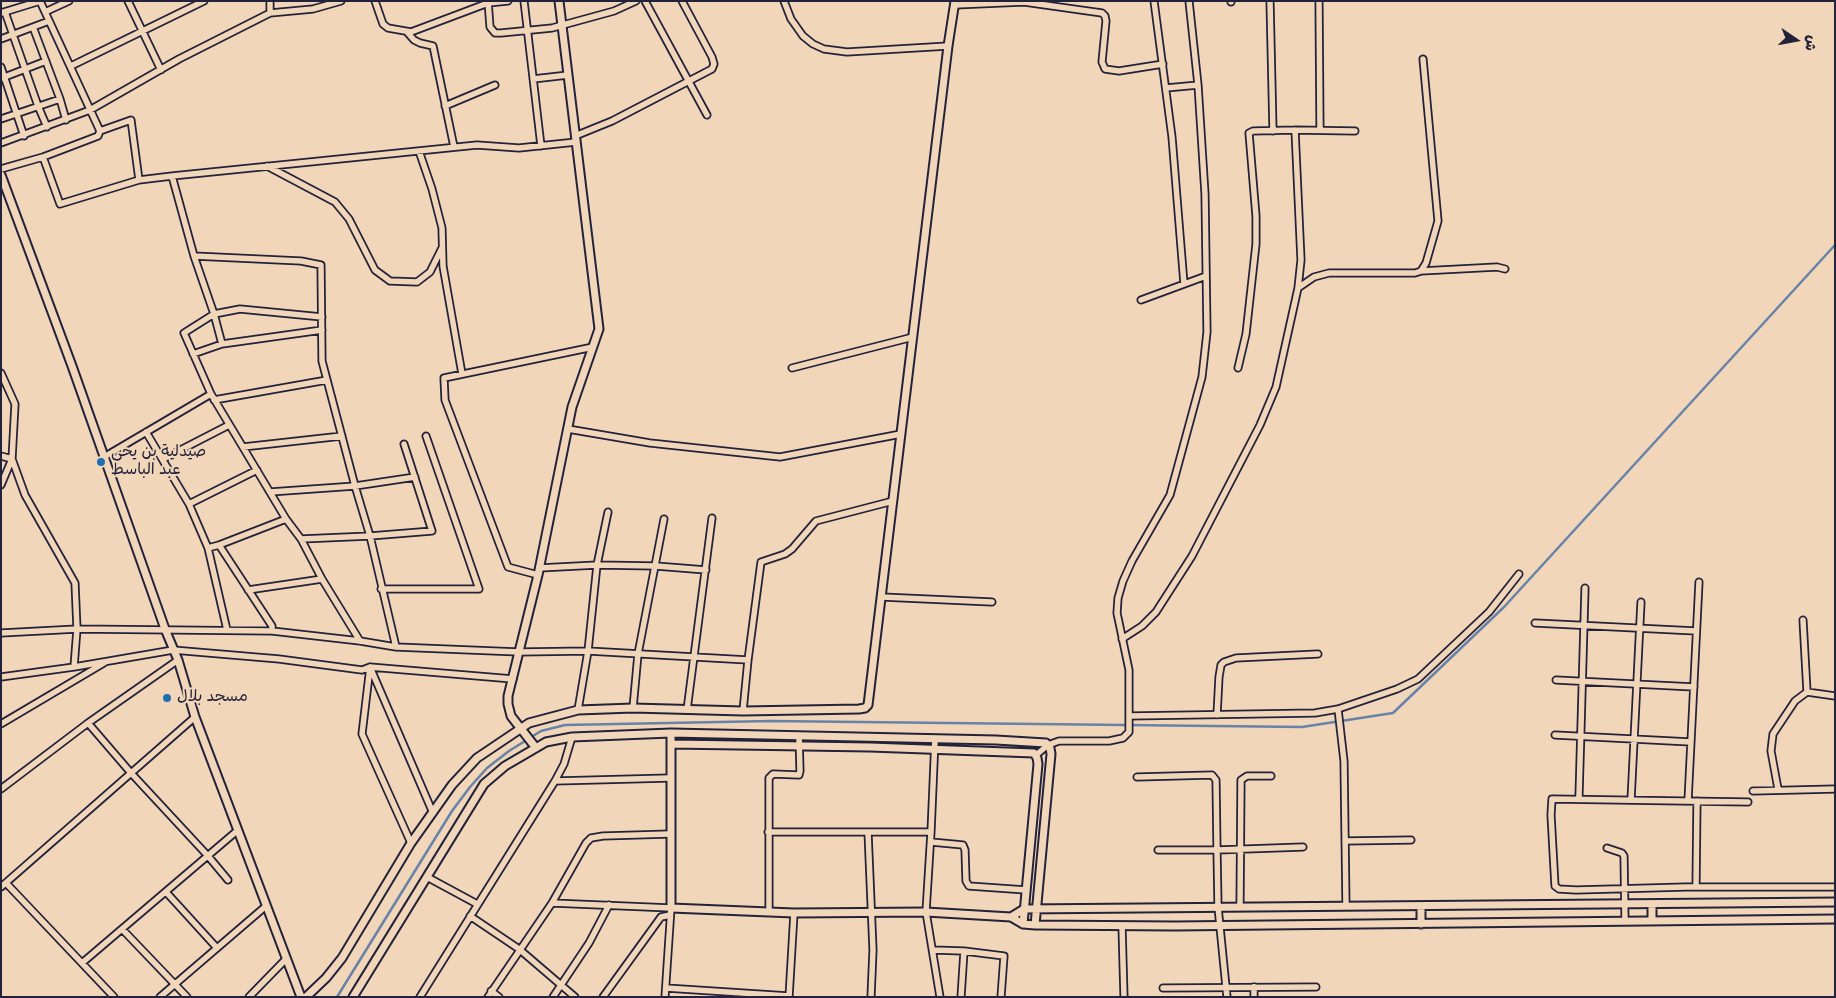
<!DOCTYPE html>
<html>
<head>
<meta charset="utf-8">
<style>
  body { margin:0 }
  #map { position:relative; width:1836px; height:998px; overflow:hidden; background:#f2d6b9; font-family:Mynerve,"Playpen Sans Arabic",sans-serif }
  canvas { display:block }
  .frame { position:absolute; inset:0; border:2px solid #22223b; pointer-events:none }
  .north { position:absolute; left:1771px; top:15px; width:50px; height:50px; -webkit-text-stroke:4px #f2d6b9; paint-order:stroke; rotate:102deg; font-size:14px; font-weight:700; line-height:20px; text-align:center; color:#22223b }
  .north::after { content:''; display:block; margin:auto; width:18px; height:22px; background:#22223b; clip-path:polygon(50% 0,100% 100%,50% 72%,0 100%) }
</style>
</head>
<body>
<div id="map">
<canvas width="1836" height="998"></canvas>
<div class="frame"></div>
<div class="north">ش</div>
</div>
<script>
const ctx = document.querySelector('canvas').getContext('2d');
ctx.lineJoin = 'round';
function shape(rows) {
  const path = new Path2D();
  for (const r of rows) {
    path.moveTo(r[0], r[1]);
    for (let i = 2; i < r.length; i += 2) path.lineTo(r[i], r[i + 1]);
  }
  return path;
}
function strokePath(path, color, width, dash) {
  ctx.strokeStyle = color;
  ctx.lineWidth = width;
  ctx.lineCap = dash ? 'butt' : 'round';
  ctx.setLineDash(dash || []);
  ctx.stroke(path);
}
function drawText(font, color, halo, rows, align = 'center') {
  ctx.font = font + ' Mynerve,"Playpen Sans Arabic",sans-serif';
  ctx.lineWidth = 4;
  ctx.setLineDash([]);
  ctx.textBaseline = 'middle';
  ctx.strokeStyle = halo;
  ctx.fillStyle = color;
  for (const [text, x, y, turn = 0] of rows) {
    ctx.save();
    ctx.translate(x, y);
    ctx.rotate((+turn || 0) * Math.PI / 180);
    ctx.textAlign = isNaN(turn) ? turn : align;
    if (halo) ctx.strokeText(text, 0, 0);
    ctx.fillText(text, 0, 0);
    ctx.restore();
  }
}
const stream = shape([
  [337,997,452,811,470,787,487,768,509,751,541,731,565,725,771,721,1302,727,1393,713,1504,607,1835,245]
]);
const minor = shape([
  [40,1,100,131],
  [128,1,161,70],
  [270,1,270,13],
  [375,1,383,24,388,28,411,32,488,3,508,1],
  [488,1,490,27,495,33,501,33,552,28,614,11,636,1],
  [524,1,541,146],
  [645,1,707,115],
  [784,1,791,19,803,36,813,44,824,49,847,52,948,46],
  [1154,1,1172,137,1184,284],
  [1231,1,1231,2],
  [1270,1,1273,131],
  [1319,1,1320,130],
  [955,5,1024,2,1102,13,1105,16,1106,21,1102,62,1105,69,1119,71,1163,64],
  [5,12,38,106,47,127],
  [45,12,69,1],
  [1,13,40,1],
  [33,27,60,99,66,120],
  [407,32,414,40,420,43,433,46,454,147],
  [1,39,49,21],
  [71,66,204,1],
  [1,67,24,136],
  [2,78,46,61],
  [533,79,568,75],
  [1166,88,1198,85],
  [445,106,495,85],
  [1,119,60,99],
  [575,136,612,121,712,69,714,64,712,57,682,1],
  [1,143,90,110,179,59,270,13,313,9,341,1],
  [419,151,432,189,442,228,443,266,462,374],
  [43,157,60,204,139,180,172,176,477,145,519,148,576,142],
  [267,166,335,202,349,219,375,270,390,281,417,282,430,272,442,248],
  [1,169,43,157,98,136,100,131,131,120,139,180],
  [172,176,194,256,214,314,222,344],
  [194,256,301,261,321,265,322,361,355,486,370,536,396,647],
  [1421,271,1497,267,1505,269],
  [1298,288,1314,277,1329,273,1415,273,1421,271,1426,263,1438,221,1423,59],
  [1141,300,1206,276],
  [322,317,240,309,214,314,184,333,211,394,286,519,301,539,322,579,360,641],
  [193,354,222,344,322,330],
  [792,368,913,337],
  [1238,368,1246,334,1256,244,1256,216,1249,133,1253,131,1295,130,1355,131],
  [1,373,15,404,12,459,1,485],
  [214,400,327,380],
  [568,429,650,443,780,457,901,434],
  [146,432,189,504,208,548],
  [243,447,342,436],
  [1,456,12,459,25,495,75,583,77,629,74,667],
  [104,457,211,394],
  [163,459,229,425],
  [270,492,355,486,415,477],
  [189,504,257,470],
  [301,539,370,536,432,531,404,444],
  [219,545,286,519],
  [539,568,597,565,656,566,706,570],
  [538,575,508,567,445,400,444,378,593,347],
  [381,589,479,589,426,436],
  [248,590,322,579],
  [882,597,992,602],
  [1535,623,1696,631],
  [227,630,208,548,219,545,272,626,272,631],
  [1,633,77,629,272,631,360,641,396,647,519,652,588,651,748,660,743,711],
  [1122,639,1142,626,1156,612,1192,556,1260,425,1276,387,1298,288,1301,260,1295,130],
  [748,660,761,562,785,554,792,549,816,521,893,501],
  [1,677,74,667,173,650,279,659,362,670,370,667,433,813],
  [1556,680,1694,687],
  [1807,692,1835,696],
  [633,708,638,654,664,519],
  [1338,709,1344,761,1346,906],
  [578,710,588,651,597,565,608,512],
  [687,710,712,518],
  [1217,715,1219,677,1221,665,1224,662,1236,658,1318,654],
  [1129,716,1315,713,1338,709,1397,689,1418,679,1489,612,1519,574],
  [88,723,131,773,208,856,228,880],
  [1,724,104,663],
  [1555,735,1691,742],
  [935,739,931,832,926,912,940,997],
  [1036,755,1048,745,1059,741,1109,741,1123,738,1129,732,1129,670,1117,613,1118,598,1123,581,1132,561,1170,495,1202,377,1207,332,1205,194,1198,85,1189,1],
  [1137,777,1212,775,1216,780,1217,850,1158,850],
  [555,781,670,778],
  [1,789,88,723,178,660],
  [1778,789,1771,751,1773,734,1795,701,1807,692,1803,620],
  [1753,791,1835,789],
  [1579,796,1585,588],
  [1631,800,1641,602],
  [1688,801,1699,582],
  [1748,802,1552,799,1551,815,1555,886,1559,889,1576,890,1686,887,1835,887],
  [768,832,931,832],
  [868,832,873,950,871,997],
  [1345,841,1411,840],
  [931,842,963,845,965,850,966,881,969,886,1026,890],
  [411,843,362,734,370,667,513,679],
  [1607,848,1622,853,1624,856,1625,921],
  [427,877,477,904],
  [6,883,114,997],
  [1,887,195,717],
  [1696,887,1697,801],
  [166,892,217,948],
  [552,903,671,908,665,997],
  [1240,907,1241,780,1247,776,1271,776],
  [769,912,769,778,773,774,799,775,800,771,799,736],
  [470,916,519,949,575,997],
  [1122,926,1124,997],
  [122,929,187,997],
  [933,950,964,951,1004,956,1001,997],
  [82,963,238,830],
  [1254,987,1254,997],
  [666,988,789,996],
  [1163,988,1316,987],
  [491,991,499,997],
  [160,997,266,906],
  [249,997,286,959],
  [420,997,555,781,564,764,572,737],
  [488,997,552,903,586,843,591,838,603,836,670,834],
  [553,997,589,943,609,905],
  [603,997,661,917,670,915],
  [789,997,794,913],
  [961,997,964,951],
  [1227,997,1218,907,1217,850,1303,847]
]);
const tertiary = shape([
  [1,175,72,366,165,629,178,660,195,717,301,997],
  [671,733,671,908,794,913,926,912,1011,917,1023,924,1035,925,1175,926,1835,919],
  [671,744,870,747,1034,753,1037,758,1038,764,1023,924],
  [536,748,511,716,508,704,508,696,538,575,572,407,599,329,559,1],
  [1011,917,1024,909,1835,902],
  [1652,921,1652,904],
  [1421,924,1421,906],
  [306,997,326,978,342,958,411,843,452,785,477,758,529,723,578,710,633,708,743,711,859,709,865,708,868,705,948,46,955,1],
  [353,997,484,784,505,766,546,742,572,737,671,733,996,740,1046,743,1050,748,1051,754,1035,925]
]);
const markers = [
  [101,462,5,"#1f6fb2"],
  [167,698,5,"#1f6fb2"]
];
const poiNames = [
  ["صيدلية بن يحي",111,453],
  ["عبد الباسط",111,471],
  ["مسجد بلال",177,698]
];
strokePath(stream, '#6783a8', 2.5);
strokePath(minor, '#22223b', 9);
strokePath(tertiary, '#22223b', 11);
strokePath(minor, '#f2d6b9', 5.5);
strokePath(tertiary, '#f2d6b9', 7);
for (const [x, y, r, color] of markers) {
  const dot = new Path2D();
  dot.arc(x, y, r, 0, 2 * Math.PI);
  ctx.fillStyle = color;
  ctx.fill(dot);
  strokePath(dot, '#f2d6b9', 2);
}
drawText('16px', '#22223b', '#f2d6b9', poiNames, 'left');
</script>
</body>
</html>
